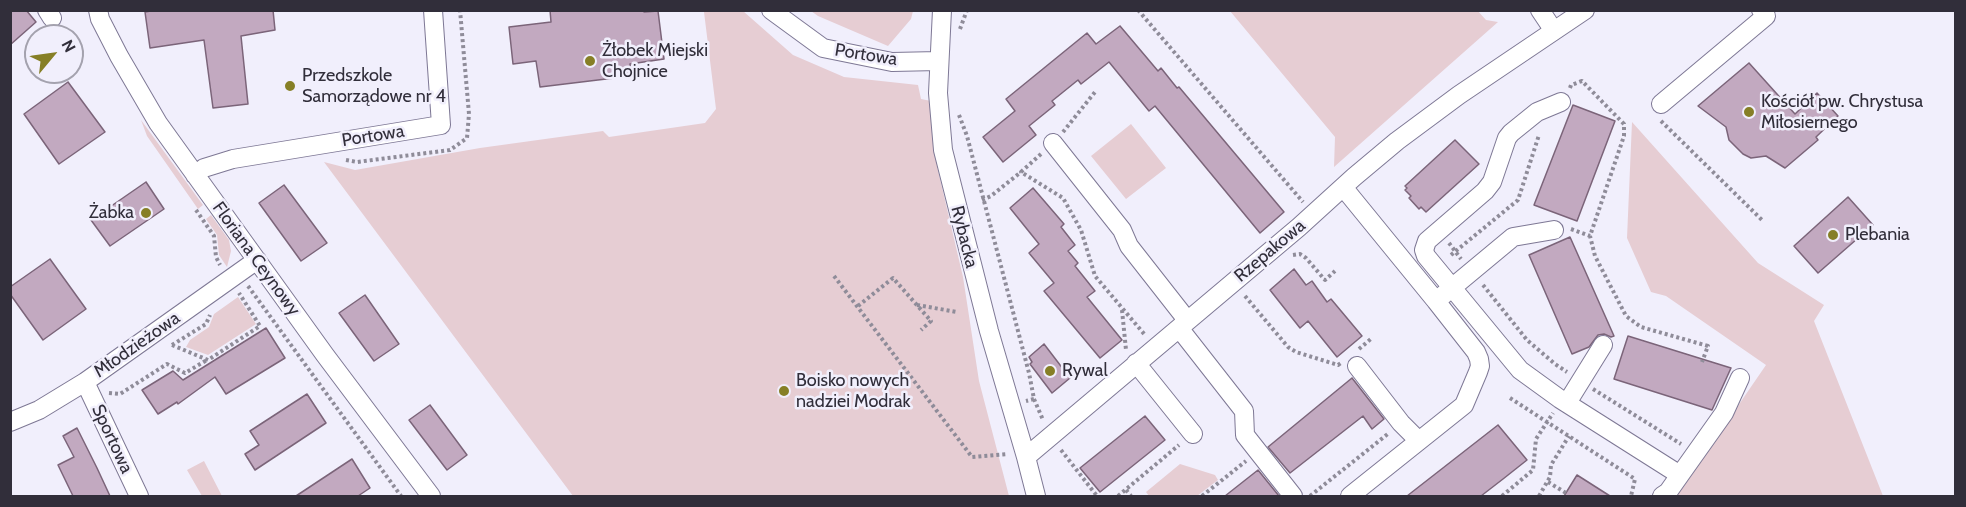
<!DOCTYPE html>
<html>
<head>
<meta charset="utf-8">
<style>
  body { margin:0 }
  #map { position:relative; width:1966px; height:507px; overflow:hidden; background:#f1effc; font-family:Cabin,sans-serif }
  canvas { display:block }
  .frame { position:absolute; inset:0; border:12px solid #312e3a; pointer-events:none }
  .north { position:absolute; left:24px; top:24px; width:60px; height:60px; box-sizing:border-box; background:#f1effc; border:2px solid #a4a2ae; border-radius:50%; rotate:61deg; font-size:16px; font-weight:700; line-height:24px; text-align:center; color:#312e3a }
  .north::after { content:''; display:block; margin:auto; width:21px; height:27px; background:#867f26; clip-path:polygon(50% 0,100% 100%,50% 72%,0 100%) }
</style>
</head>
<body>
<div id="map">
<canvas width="1966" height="507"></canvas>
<div class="frame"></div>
<div class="north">N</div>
</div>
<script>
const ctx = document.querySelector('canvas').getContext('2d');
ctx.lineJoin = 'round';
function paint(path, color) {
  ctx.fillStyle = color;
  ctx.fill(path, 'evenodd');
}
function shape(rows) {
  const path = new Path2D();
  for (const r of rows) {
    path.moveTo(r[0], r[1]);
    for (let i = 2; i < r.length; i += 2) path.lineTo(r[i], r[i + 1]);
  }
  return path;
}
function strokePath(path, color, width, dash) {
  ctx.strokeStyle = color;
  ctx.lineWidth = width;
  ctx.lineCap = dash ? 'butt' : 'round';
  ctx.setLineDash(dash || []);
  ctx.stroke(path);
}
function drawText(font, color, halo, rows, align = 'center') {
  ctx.font = font + ' Cabin,sans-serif';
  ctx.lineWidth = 5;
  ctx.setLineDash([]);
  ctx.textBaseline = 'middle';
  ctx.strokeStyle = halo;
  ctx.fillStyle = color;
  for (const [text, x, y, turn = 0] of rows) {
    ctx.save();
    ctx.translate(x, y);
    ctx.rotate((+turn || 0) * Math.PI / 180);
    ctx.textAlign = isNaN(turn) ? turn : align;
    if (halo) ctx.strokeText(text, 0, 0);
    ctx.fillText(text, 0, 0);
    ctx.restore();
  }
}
const green = shape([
  [1477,10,1486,20,1498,22,1334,167,1335,137,1230,11],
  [707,11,743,11,793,55,844,77,918,85,921,99,931,101,937,166,963,277,979,381,1009,496,573,496,324,162,355,170,480,148,603,131,609,137,705,123,716,109,704,12],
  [811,11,913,11,911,19,888,46,818,16],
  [141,120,203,205,198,209,147,136],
  [1632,122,1758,263,1824,305,1814,321,1883,496,1676,496,1766,365,1666,296,1651,292,1627,238],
  [1131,124,1166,168,1126,199,1091,156],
  [211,215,229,240,231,251,227,267,219,255,217,235,206,219],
  [238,297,256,324,208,355,186,347,190,340,209,327,214,314],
  [204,461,222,496,202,496,187,470],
  [1180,464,1215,475,1218,480,1197,496,1149,496,1146,492]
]);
const building = shape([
  [11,10,26,10,36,22,10,45,11,10],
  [156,10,273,10,275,30,241,36,248,104,213,108,204,40,150,48,145,12,156,10],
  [550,10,644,10,644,12,658,11,664,59,630,64,631,76,540,87,536,61,513,64,509,27,551,22,550,10],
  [1120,26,1158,71,1161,68,1177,88,1179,87,1284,212,1260,233,1155,106,1149,111,1109,62,1081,84,1078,80,1052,101,1055,105,1029,126,1036,135,1003,162,983,137,1015,111,1006,99,1087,33,1096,44,1120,26],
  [1749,63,1795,114,1817,93,1838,116,1816,137,1818,140,1785,168,1766,156,1751,158,1743,154,1729,140,1726,127,1698,106,1749,63],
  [68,82,105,132,59,164,24,114,68,82],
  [1573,105,1615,121,1577,221,1534,205,1573,105],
  [1455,140,1479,164,1426,212,1421,207,1419,209,1409,198,1411,196,1405,190,1407,188,1405,186,1455,140],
  [146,182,164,209,110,246,91,220,146,182],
  [284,185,327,243,301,261,259,203,284,185],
  [1033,188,1064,224,1061,227,1075,245,1068,251,1078,263,1075,266,1095,291,1087,297,1122,340,1100,358,1044,291,1054,283,1029,253,1039,244,1010,208,1033,188],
  [1848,197,1873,225,1818,273,1794,246,1848,197],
  [1570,237,1614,336,1611,337,1604,334,1598,335,1589,347,1572,354,1529,255,1570,237],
  [50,259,86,309,43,340,10,294,10,287,50,259],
  [1294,269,1306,285,1312,281,1327,302,1331,299,1362,336,1337,357,1308,321,1300,328,1270,290,1294,269],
  [365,295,399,344,374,361,339,313,365,295],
  [266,328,285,358,226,394,215,377,178,404,177,402,158,414,142,390,173,371,183,380,266,328],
  [1628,336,1731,368,1712,410,1614,379,1628,336],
  [1044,344,1070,378,1052,393,1030,364,1032,362,1029,357,1044,344],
  [1352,378,1384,419,1372,429,1363,416,1290,473,1268,447,1352,378],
  [307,394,326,423,255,470,245,454,259,445,250,431,307,394],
  [430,405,467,455,447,470,409,420,430,405],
  [1145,416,1165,440,1100,492,1080,468,1145,416],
  [1498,425,1527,460,1503,479,1481,496,1407,496,1498,425],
  [77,428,97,468,110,496,73,496,58,465,74,457,63,436,77,428],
  [352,459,370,488,358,496,296,496,352,459],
  [1258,470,1279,496,1225,496,1258,470],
  [1577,475,1610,496,1564,496,1577,475]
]);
const path = shape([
  [1138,10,1303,202],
  [960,29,967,10],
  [1570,88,1571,85,1582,81,1624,124,1624,136,1590,236,1595,256,1626,316,1641,327,1708,346,1702,362],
  [959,115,967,136,1029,373,1034,399,1026,401],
  [1661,121,1762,220],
  [1063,132,1095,92],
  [1041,154,1021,172,1063,198,1081,230,1095,276,1145,335],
  [346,160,357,162,450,150,467,138,469,114,460,10],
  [982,200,991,196,1021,172],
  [196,210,214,236,216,257,220,265],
  [1571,229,1590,236],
  [1449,243,1461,259],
  [1293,255,1300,254,1306,258,1325,280,1335,271],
  [1451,255,1518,200,1539,135],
  [834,276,972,457,1007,454],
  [1483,285,1527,340,1555,364,1567,372],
  [248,286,401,496],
  [1245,296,1288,347,1296,352,1338,365,1341,363],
  [917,305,957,312],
  [858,306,893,278,931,321,921,330],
  [1122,310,1126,350],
  [172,345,206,324,210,315],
  [172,345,208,360,260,326,239,293],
  [1359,349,1372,338],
  [1593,389,1681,444],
  [109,393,120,394,167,364,185,373,207,360],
  [1510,398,1635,479,1631,496],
  [1034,399,1043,420],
  [1061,450,1097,496],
  [1548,482,1566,493],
  [1126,490,1131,496],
  [1118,496,1179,445],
  [1202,496,1246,461],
  [1310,496,1389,433],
  [1502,496,1533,470,1536,439,1553,413],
  [1539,496,1550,477,1551,465,1569,436]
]);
const minor = shape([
  [47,10,52,18],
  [98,10,100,19,119,56,158,123,325,355,431,496],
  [771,10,823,48,892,62,938,61],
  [942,10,938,93,943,150,989,331,1026,457],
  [1540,10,1554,31],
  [1561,102,1537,112,1511,133,1507,138,1492,182,1485,191,1427,241,1424,250,1426,256,1520,370,1560,399,1680,475,1724,413,1740,378],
  [1661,104,1766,16,1761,10],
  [1053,143,1122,230,1129,246,1187,320],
  [195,175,204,168,233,159,441,125,433,10],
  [1343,187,1436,301,1513,237,1554,230],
  [1179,328,1244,411,1245,435,1293,496],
  [1136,363,1193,434],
  [1357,366,1401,423,1419,441],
  [85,382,139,496],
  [1567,403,1603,345],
  [10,422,39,410,85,382,257,260],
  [1036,496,1026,457,1299,227,1354,177,1397,141,1459,95,1585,10],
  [1350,496,1464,405,1478,372,1480,366,1479,359,1476,352,1436,301],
  [1662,496,1668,492,1680,475]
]);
const markers = [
  [590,61,6,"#867f26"],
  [290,86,6,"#867f26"],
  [1749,112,6,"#867f26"],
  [146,213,6,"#867f26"],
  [1833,235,6,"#867f26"],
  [1050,371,6,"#867f26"],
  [784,391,6,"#867f26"]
];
const poiNames = [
  ["Żłobek Miejski",602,51],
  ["Chojnice",602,72],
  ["Przedszkole",302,76],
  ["Samorządowe nr 4",302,97],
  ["Kościół pw. Chrystusa",1761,102],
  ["Miłosiernego",1761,123],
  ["Żabka",134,213,"right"],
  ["Plebania",1845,235],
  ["Rywal",1062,371],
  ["Boisko nowych",796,381],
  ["nadziei Modrak",796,402]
];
const streetNames = [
  ["Portowa",866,55,9],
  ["Portowa",373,136,-9],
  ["Rybacka",964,237,76],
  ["Rzepakowa",1270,251,-40],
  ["Floriana Ceynowy",256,259,54],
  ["Młodzieżowa",137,345,-35],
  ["Sportowa",112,439,65]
];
paint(green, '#e6cdd3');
paint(building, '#c2a9c0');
strokePath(building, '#7b6479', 1.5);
strokePath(minor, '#7e7895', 20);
strokePath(path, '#8f8c99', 4, [3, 3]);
strokePath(minor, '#fff', 18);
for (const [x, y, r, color] of markers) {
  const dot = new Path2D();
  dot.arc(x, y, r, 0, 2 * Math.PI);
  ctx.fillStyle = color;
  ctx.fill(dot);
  strokePath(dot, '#f1effc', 2);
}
drawText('18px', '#312e3a', '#f1effc', poiNames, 'left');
drawText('18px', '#312e3a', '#f1effc', streetNames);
</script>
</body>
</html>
